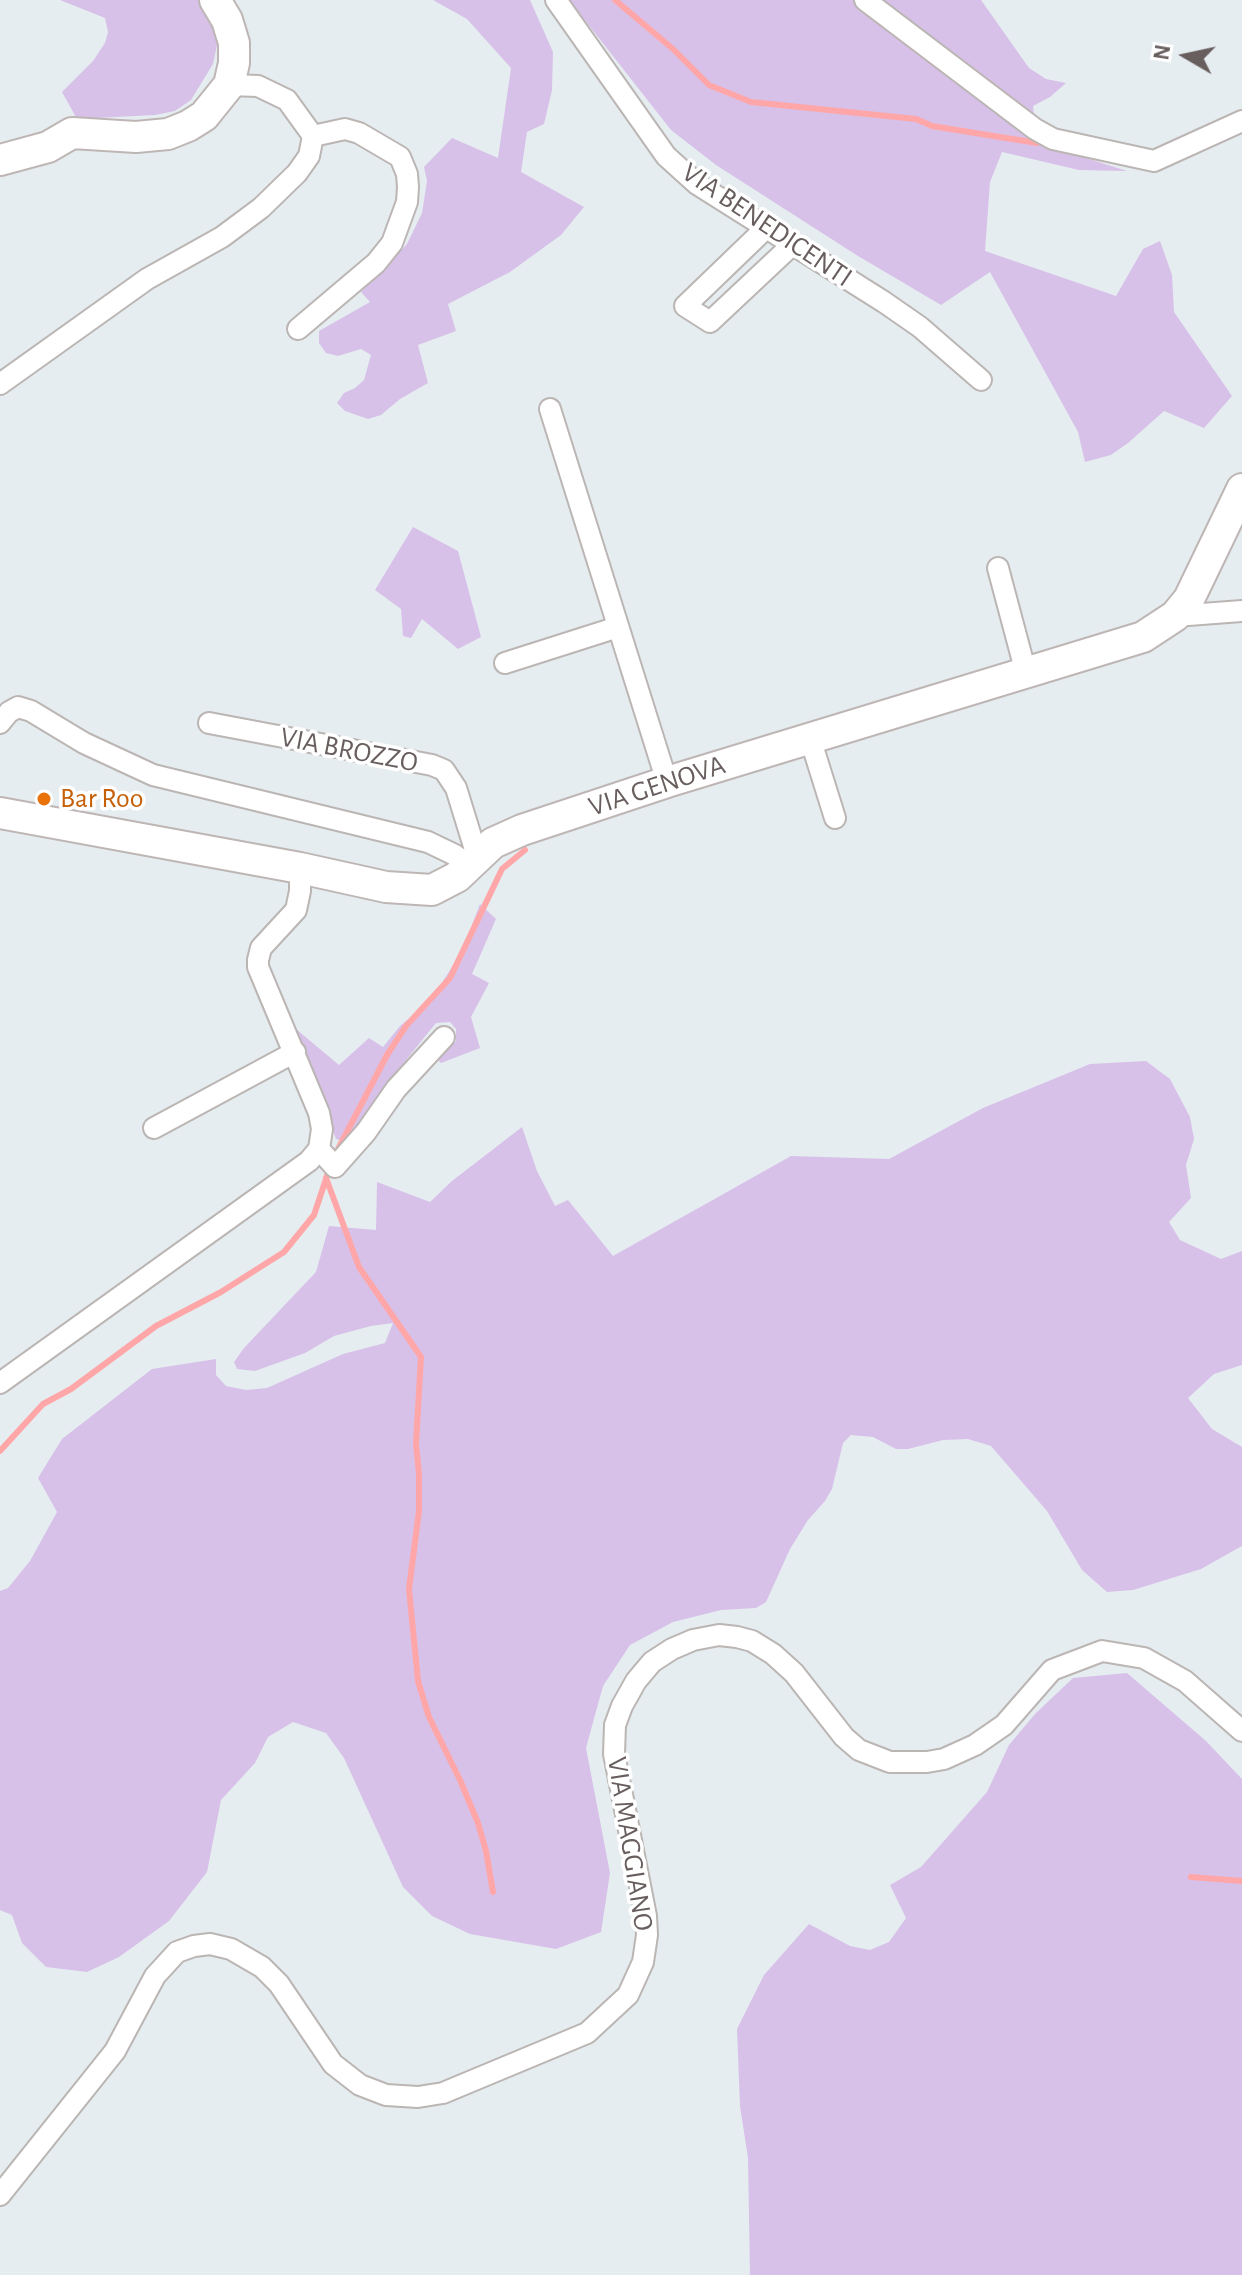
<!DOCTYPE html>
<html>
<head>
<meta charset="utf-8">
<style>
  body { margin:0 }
  #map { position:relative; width:1242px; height:2275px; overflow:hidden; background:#e6edf0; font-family:"Alegreya Sans",sans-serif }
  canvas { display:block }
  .north { position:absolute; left:1146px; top:16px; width:80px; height:80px; -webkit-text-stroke:6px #fff; paint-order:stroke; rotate:279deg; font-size:22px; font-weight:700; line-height:32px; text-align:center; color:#675e5d }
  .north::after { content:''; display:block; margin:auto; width:28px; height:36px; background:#675e5d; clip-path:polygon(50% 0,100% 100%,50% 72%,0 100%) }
</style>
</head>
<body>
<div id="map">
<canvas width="1242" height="2275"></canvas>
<div class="north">N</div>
</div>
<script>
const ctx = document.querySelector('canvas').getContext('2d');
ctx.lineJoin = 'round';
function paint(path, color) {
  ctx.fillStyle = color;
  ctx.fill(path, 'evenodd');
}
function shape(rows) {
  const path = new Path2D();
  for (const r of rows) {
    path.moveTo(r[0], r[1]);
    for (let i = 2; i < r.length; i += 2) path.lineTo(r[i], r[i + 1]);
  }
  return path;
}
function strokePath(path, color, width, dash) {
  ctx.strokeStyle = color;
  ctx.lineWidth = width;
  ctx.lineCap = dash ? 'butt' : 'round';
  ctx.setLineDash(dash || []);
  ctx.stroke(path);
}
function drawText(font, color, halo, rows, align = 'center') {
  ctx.font = font + ' "Alegreya Sans",sans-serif';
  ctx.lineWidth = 7;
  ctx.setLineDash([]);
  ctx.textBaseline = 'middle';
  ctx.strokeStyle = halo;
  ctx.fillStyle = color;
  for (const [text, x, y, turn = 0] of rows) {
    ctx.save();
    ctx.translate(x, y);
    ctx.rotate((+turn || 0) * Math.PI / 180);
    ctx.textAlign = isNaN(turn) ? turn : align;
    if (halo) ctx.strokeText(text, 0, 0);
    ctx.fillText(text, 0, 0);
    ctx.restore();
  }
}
const green = shape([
  [60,0,201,0,213,24,217,45,213,64,191,100,175,111,155,115,77,119,62,92,93,61,105,43,108,32,105,18],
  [433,0,530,0,553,52,552,90,544,124,527,132,521,172,584,207,561,235,510,272,448,304,456,331,418,345,428,383,400,399,381,415,368,419,345,411,337,403,344,393,355,388,364,380,371,355,361,349,338,356,326,353,319,343,319,331,370,302,361,292,407,244,422,213,427,181,424,167,452,138,498,158,511,68,467,19],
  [569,0,853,0,862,6,1045,145,1127,171,1079,170,1002,152,990,182,985,251,1116,296,1143,249,1160,241,1172,275,1174,312,1232,396,1204,428,1164,411,1128,443,1111,455,1085,462,1078,432,990,272,941,305,858,256,716,165,671,130],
  [879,0,981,0,1029,68,1046,79,1066,83,1050,97,1033,106,1034,116],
  [413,527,458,551,481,637,458,649,422,619,411,638,403,636,401,609,375,590],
  [480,904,496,919,472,974,489,983,471,1017,480,1048,441,1063,438,1060,456,1041,456,1029,450,1022,436,1023,385,1086,357,1127,343,1141,336,1139,290,1024,339,1065,369,1038,383,1047,400,1026,431,1000,462,951],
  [1146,1061,1170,1079,1190,1117,1194,1139,1186,1165,1191,1198,1169,1222,1180,1240,1221,1259,1242,1251,1242,1365,1214,1374,1188,1398,1212,1429,1242,1447,1242,1546,1201,1569,1133,1590,1107,1592,1082,1570,1047,1511,991,1446,968,1439,943,1440,908,1449,896,1449,873,1437,851,1435,843,1443,832,1489,825,1501,808,1520,790,1549,766,1602,756,1608,721,1610,673,1622,630,1645,603,1686,586,1748,610,1873,601,1932,556,1949,470,1934,432,1916,403,1887,344,1758,326,1733,293,1722,268,1737,255,1763,221,1800,207,1872,169,1921,119,1957,87,1972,46,1967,22,1943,12,1915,0,1910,0,1591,8,1588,30,1561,57,1512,38,1478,62,1439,152,1369,216,1359,216,1375,226,1386,246,1390,267,1388,343,1354,385,1343,393,1323,371,1326,334,1336,305,1353,255,1371,237,1369,234,1362,244,1348,316,1272,329,1226,376,1230,377,1182,430,1202,452,1181,522,1127,537,1171,555,1206,568,1200,613,1256,791,1156,889,1159,983,1108,1090,1064],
  [1127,1673,1206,1741,1242,1779,1242,2275,750,2275,748,2158,740,2106,737,2029,764,1975,809,1924,850,1946,870,1950,889,1942,906,1918,890,1885,921,1867,987,1792,1009,1745,1035,1714,1073,1678]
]);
const stream = shape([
  [615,0,673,49,709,85,751,102,916,119,932,126,1037,143],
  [336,1153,387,1055,406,1026,450,978,502,869,525,850],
  [326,1178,359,1267,421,1357,416,1444,419,1474,419,1511,409,1589,418,1681,429,1717,460,1780,478,1823,486,1851,493,1892],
  [0,1451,43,1404,71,1389,156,1326,221,1292,284,1252,314,1215,330,1167],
  [1191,1877,1242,1881]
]);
const street = shape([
  [556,0,666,156,697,184,884,302,920,327,981,380],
  [865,0,1035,129,1053,139,1154,161,1242,121],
  [766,228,685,306,710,322,792,245],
  [298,329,376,263,392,243,407,202,408,187,407,174,400,157,359,133,345,129,313,136],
  [0,384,147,279,222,237,261,208,297,173,309,156,313,136,287,100,258,86,229,85],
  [550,409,667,782],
  [998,568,1026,673],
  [1175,616,1242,611],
  [505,663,618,627],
  [0,723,9,712,18,707,31,711,84,743,153,775,428,842,455,855,469,866],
  [209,723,432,765,444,770,456,788,477,856],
  [810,738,835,818],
  [154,1128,295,1052],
  [319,1149,335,1167,366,1132,396,1089,444,1037],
  [0,1383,309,1161,319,1149,322,1129,319,1113,258,967,258,960,261,948,296,910,300,891,300,868],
  [0,2195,115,2051,155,1976,177,1952,194,1946,210,1944,231,1949,262,1967,279,1984,333,2064,360,2085,386,2095,418,2097,443,2093,587,2033,628,1995,643,1962,647,1935,646,1916,614,1754,615,1725,622,1706,636,1681,652,1662,672,1649,693,1640,719,1635,737,1637,752,1641,773,1654,794,1673,844,1737,859,1750,890,1762,927,1762,944,1759,975,1745,1004,1725,1052,1670,1102,1651,1144,1658,1185,1681,1242,1731]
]);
const secondary = shape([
  [0,160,48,147,72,133,136,137,168,134,188,126,204,116,229,85,234,63,234,43,227,20,215,0],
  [0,813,300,868,386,887,432,890,457,877,493,843,522,830,667,782,1143,637,1175,616,1189,599,1242,489]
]);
const markers = [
  [44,799,8,"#e8710a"]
];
const streetNames = [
  ["VIA BENEDICENTI",767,225,34],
  ["VIA BROZZO",349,750,11],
  ["VIA GENOVA",657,786,-18],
  ["VIA MAGGIANO",630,1844,81]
];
const foodNames = [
  ["Bar Roo",60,799]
];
paint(green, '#d7c1e9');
strokePath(stream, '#ffa7a8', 6);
strokePath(street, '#bbb5b3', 24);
strokePath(secondary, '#beb6b4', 34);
strokePath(street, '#fff', 20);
strokePath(secondary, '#fff', 30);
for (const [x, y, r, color] of markers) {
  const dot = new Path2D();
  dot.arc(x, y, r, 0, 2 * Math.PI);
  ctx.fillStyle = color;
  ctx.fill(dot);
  strokePath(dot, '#fff', 3);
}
drawText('28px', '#675e5d', '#fff', streetNames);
drawText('28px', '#c56008', '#fff', foodNames, 'left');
</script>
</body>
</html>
